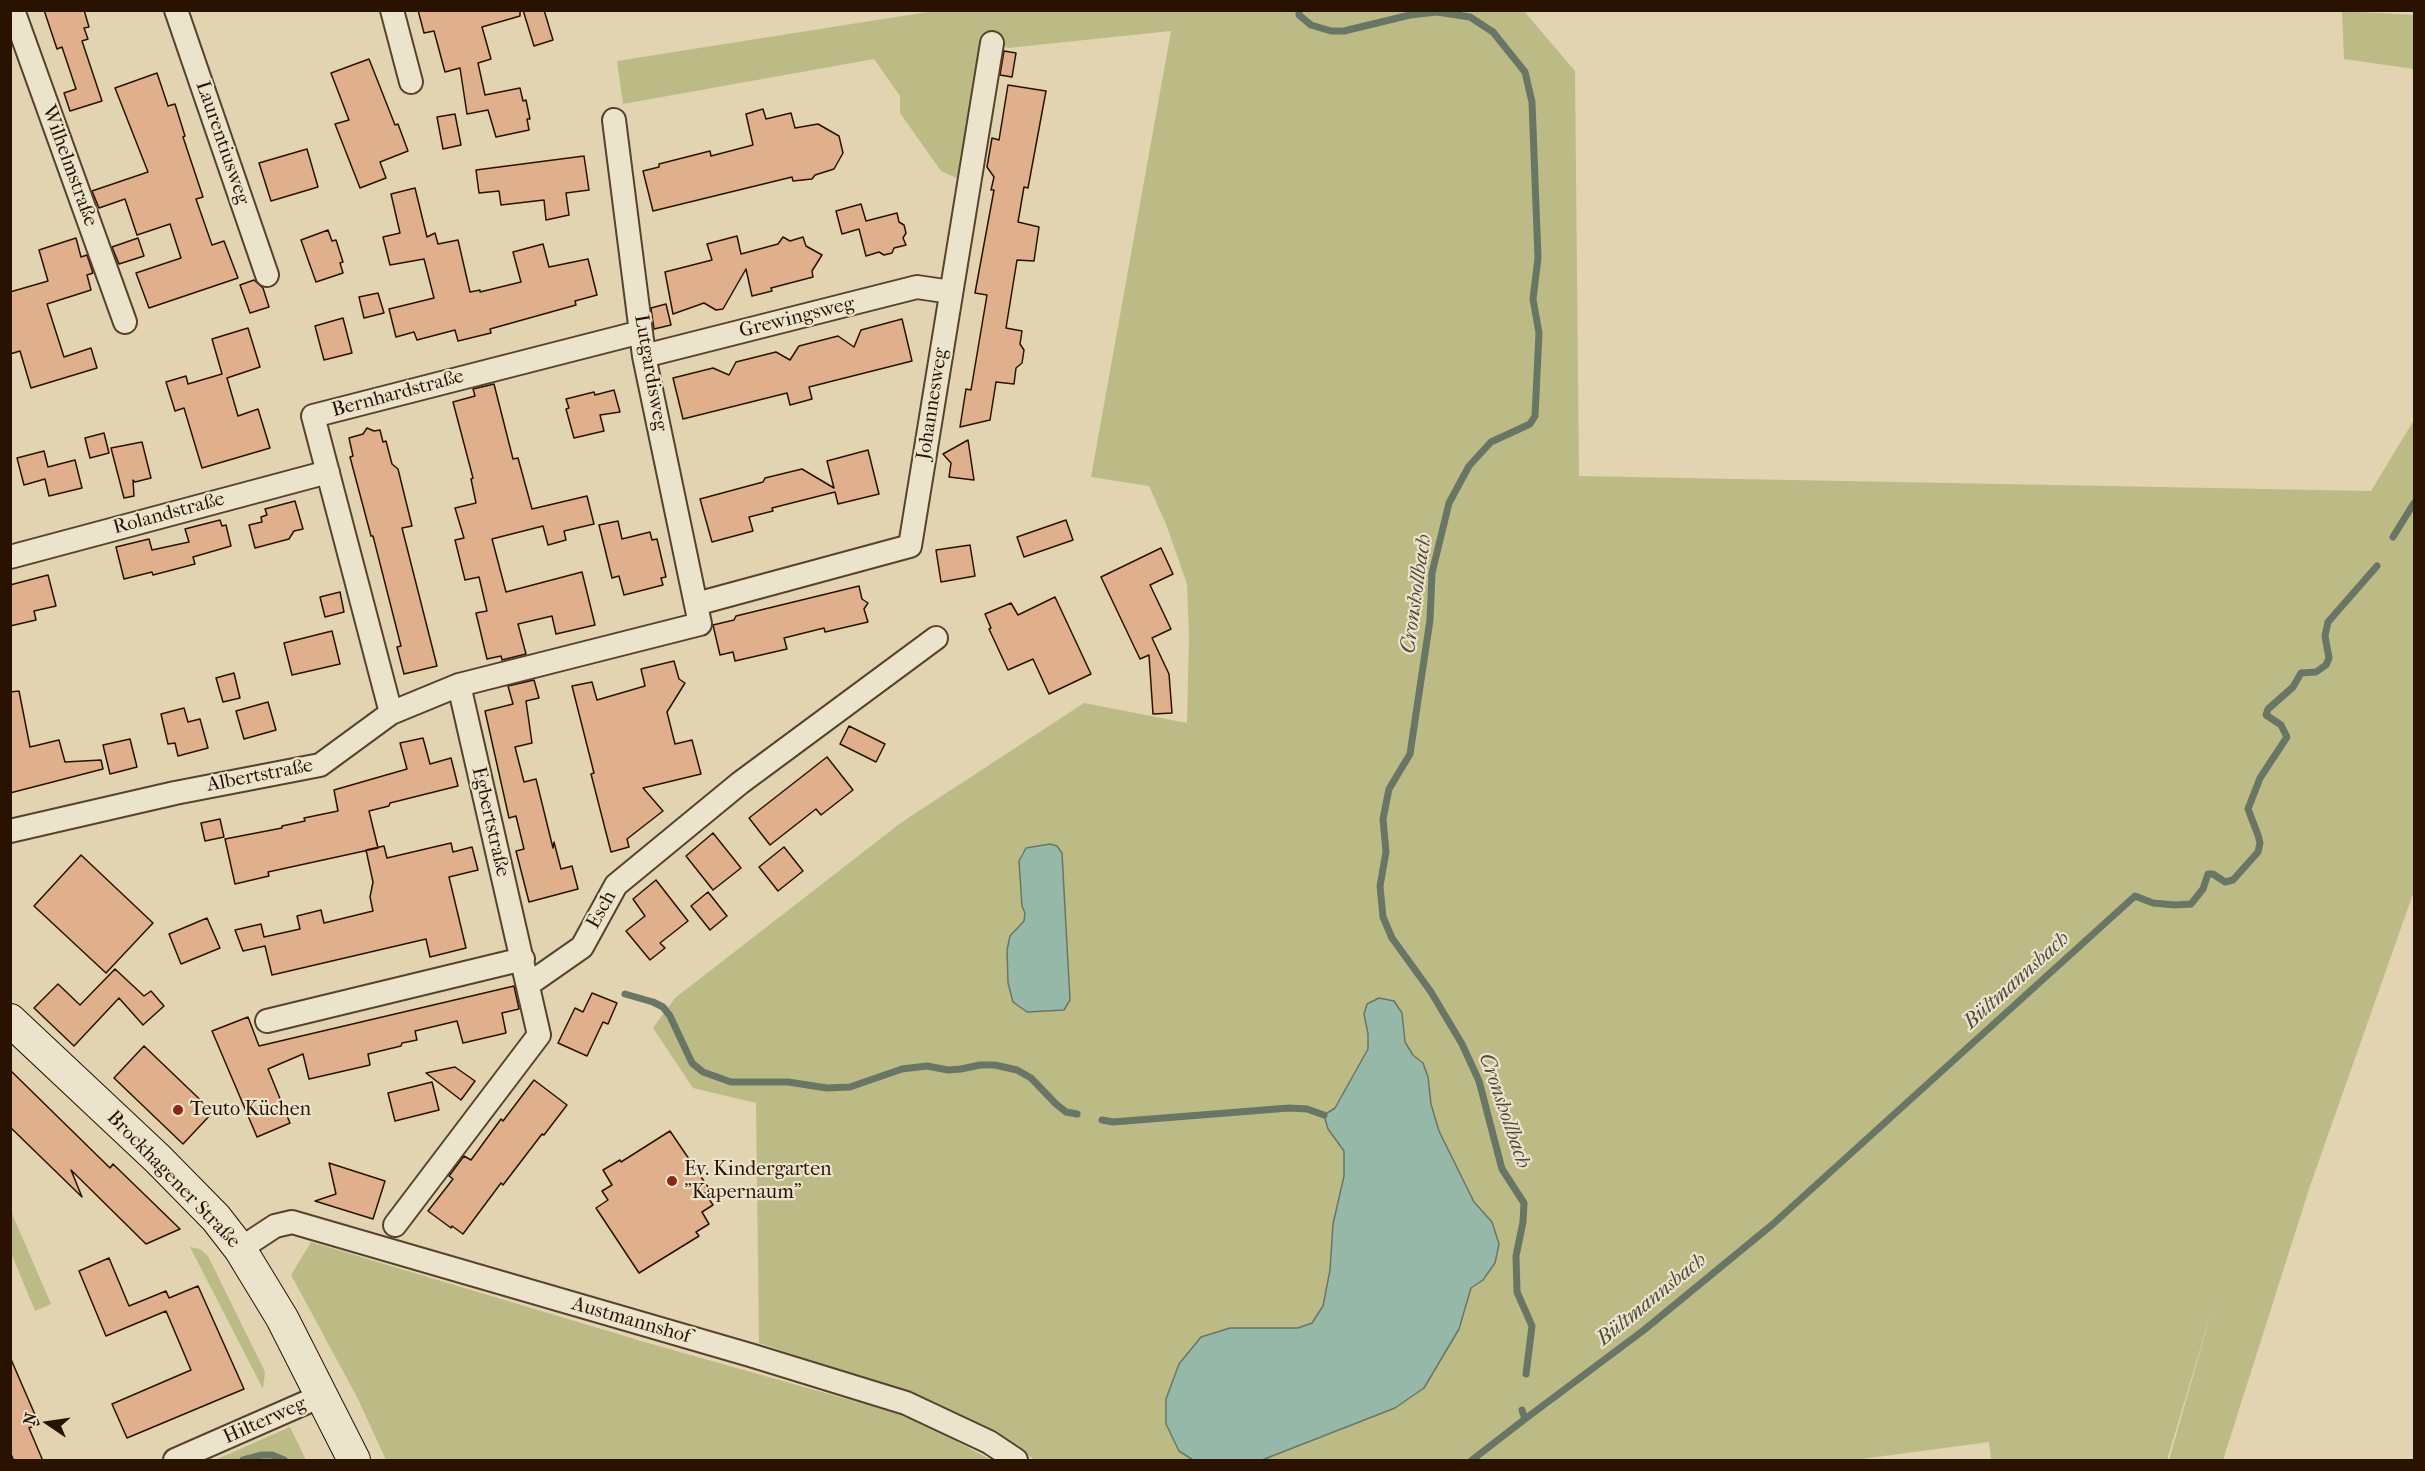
<!DOCTYPE html>
<html>
<head>
<meta charset="utf-8">
<style>
  body { margin:0 }
  #map { position:relative; width:2425px; height:1471px; overflow:hidden; background:#e2d4b0; font-family:"IM FELL French Canon",serif }
  canvas { display:block }
  .frame { position:absolute; inset:0; border:12px solid #291200; pointer-events:none }
  .north { position:absolute; left:18px; top:1393px; width:60px; height:60px; -webkit-text-stroke:4px #ece3cc; paint-order:stroke; rotate:283deg; font-size:16px; font-weight:700; line-height:24px; text-align:center; color:#291200 }
  .north::after { content:''; display:block; margin:auto; width:21px; height:27px; background:#291200; clip-path:polygon(50% 0,100% 100%,50% 72%,0 100%) }
</style>
</head>
<body>
<div id="map">
<canvas width="2425" height="1471"></canvas>
<div class="frame"></div>
<div class="north">N</div>
</div>
<script>
const ctx = document.querySelector('canvas').getContext('2d');
ctx.lineJoin = 'round';
function paint(path, color) {
  ctx.fillStyle = color;
  ctx.fill(path, 'evenodd');
}
function shape(rows) {
  const path = new Path2D();
  for (const r of rows) {
    path.moveTo(r[0], r[1]);
    for (let i = 2; i < r.length; i += 2) path.lineTo(r[i], r[i + 1]);
  }
  return path;
}
function strokePath(path, color, width, dash) {
  ctx.strokeStyle = color;
  ctx.lineWidth = width;
  ctx.lineCap = dash ? 'butt' : 'round';
  ctx.setLineDash(dash || []);
  ctx.stroke(path);
}
function drawText(font, color, halo, rows, align = 'center') {
  ctx.font = font + ' "IM FELL French Canon",serif';
  ctx.lineWidth = 4.5;
  ctx.setLineDash([]);
  ctx.textBaseline = 'middle';
  ctx.strokeStyle = halo;
  ctx.fillStyle = color;
  for (const [text, x, y, turn = 0] of rows) {
    ctx.save();
    ctx.translate(x, y);
    ctx.rotate((+turn || 0) * Math.PI / 180);
    ctx.textAlign = isNaN(turn) ? turn : align;
    if (halo) ctx.strokeText(text, 0, 0);
    ctx.fillText(text, 0, 0);
    ctx.restore();
  }
}
const green = shape([
  [934,11,1524,11,1575,71,1579,476,2371,491,2414,420,2414,891,2310,1186,2223,1460,2169,1460,2213,1306,2167,1460,1991,1460,1989,1442,1854,1460,1035,1460,998,1435,909,1394,759,1343,756,1103,693,1088,653,1028,675,998,902,822,1084,703,1187,723,1189,635,1187,584,1166,524,1149,486,1091,477,1171,31,1008,48,981,40,959,179,941,171,900,113,900,96,874,59,623,104,617,61],
  [1050,844,1057,846,1062,853,1070,1000,1010,936,1024,921,1025,913,1022,906,1019,861,1021,854,1027,848],
  [2342,11,2414,15,2414,69,2344,59],
  [10,1209,51,1304,35,1311,11,1253],
  [311,1242,648,1343,889,1411,919,1421,991,1460,386,1460,357,1397,291,1275],
  [190,1247,200,1249,208,1256,265,1372,263,1389],
  [290,1427,306,1460,215,1460]
]);
const water = shape([
  [1050,844,1057,846,1062,853,1070,1000,1064,1010,1027,1012,1013,1002,1008,983,1007,950,1010,936,1024,921,1025,913,1022,906,1019,861,1026,848,1050,844],
  [1379,998,1394,1001,1402,1013,1405,1042,1413,1055,1423,1063,1428,1077,1431,1104,1439,1131,1474,1202,1492,1222,1499,1244,1495,1263,1483,1280,1471,1288,1459,1329,1424,1388,1395,1408,1262,1460,1193,1460,1179,1451,1166,1424,1166,1399,1179,1364,1201,1337,1230,1328,1298,1328,1312,1323,1323,1306,1330,1270,1333,1224,1344,1176,1344,1151,1328,1129,1324,1115,1335,1108,1368,1049,1368,1034,1364,1014,1367,1004,1379,998]
]);
const stream = shape([
  [1299,10,1299,15,1311,25,1331,31,1344,31,1410,15,1437,12,1470,17,1493,32,1525,72,1532,102,1538,258,1533,299,1539,333,1535,416,1530,424,1491,442,1469,466,1449,503,1432,573,1430,620,1410,754,1389,789,1383,819,1386,852,1380,886,1383,917,1392,938,1431,992,1462,1044,1479,1081,1502,1169,1524,1203,1523,1222,1516,1256,1517,1292,1532,1326,1526,1374],
  [2393,537,2414,503],
  [625,994,653,1002,663,1007,670,1016,692,1063,703,1072,731,1082,788,1082,827,1088,850,1087,902,1069,927,1066,948,1070,961,1069,980,1065,995,1065,1017,1070,1031,1078,1056,1104,1066,1112,1077,1114],
  [1102,1120,1113,1122,1289,1108,1307,1109,1324,1115],
  [1525,1419,1644,1330,1773,1224,2135,896,2153,903,2175,905,2191,904,2203,889,2208,874,2213,874,2225,882,2233,880,2258,852,2260,843,2258,835,2248,809,2260,778,2287,737,2281,725,2266,715,2268,709,2293,687,2301,673,2316,672,2326,665,2329,658,2325,636,2328,622,2377,566],
  [243,1460,262,1455,272,1455,284,1460],
  [1472,1460,1525,1419,1522,1410]
]);
const building = shape([
  [44,10,84,10,89,27,84,28,88,39,82,41,102,101,70,111,64,93,76,89,62,47,57,49,44,10],
  [418,10,520,10,520,16,482,27,491,59,478,63,485,95,520,88,523,101,526,100,530,119,527,119,529,130,496,137,488,110,467,114,460,68,445,72,434,31,424,33,418,10],
  [523,10,544,10,553,40,534,46,523,10],
  [1004,51,1016,53,1012,77,1000,75,1004,51],
  [369,59,395,125,398,124,408,151,380,162,386,178,360,188,335,124,349,120,331,73,369,59],
  [157,73,168,106,175,104,185,136,183,137,203,197,196,199,212,245,224,241,238,278,149,308,136,273,181,258,170,224,137,235,125,199,99,208,92,191,148,172,115,88,157,73],
  [1008,85,1046,91,1028,188,1024,187,1018,222,1039,227,1034,261,1017,260,1006,328,1022,331,1020,344,1024,350,1022,363,1016,368,1014,384,996,382,990,420,960,427,966,389,971,390,987,295,975,293,994,190,991,190,994,177,987,167,992,138,999,140,1008,85],
  [763,109,766,119,791,113,795,128,818,124,839,136,843,153,834,169,815,175,812,179,793,181,792,177,653,211,643,171,659,167,659,164,710,151,711,156,753,145,746,114,763,109],
  [455,114,461,145,443,149,437,117,455,114],
  [307,149,318,187,271,201,259,163,307,149],
  [584,156,589,190,566,193,569,215,546,220,544,200,501,205,499,191,479,193,476,170,584,156],
  [415,188,427,237,435,233,438,244,458,240,470,292,480,290,480,292,521,282,513,252,543,244,549,267,588,259,597,295,575,301,576,305,490,329,491,333,458,341,455,330,417,340,414,332,396,337,389,309,434,298,424,259,390,265,383,237,400,233,391,194,415,188],
  [861,204,866,221,897,213,899,222,904,225,906,233,903,238,906,245,894,248,892,253,884,255,879,252,866,256,859,229,842,234,836,211,861,204],
  [328,230,332,241,336,240,343,262,340,263,343,273,316,282,301,240,328,230],
  [737,236,741,254,778,244,783,237,790,241,803,237,806,246,822,255,812,271,813,277,771,288,772,291,752,296,746,269,723,309,716,310,704,303,673,314,665,272,712,260,707,244,737,236],
  [76,238,81,257,87,255,93,273,87,275,91,290,47,304,64,357,91,348,97,368,31,388,20,351,10,354,10,292,48,281,39,250,76,238],
  [138,238,144,256,119,264,112,247,138,238],
  [254,280,263,288,269,307,250,313,240,285,254,280],
  [378,293,384,313,364,318,359,297,378,293],
  [666,304,671,325,654,329,651,308,666,304],
  [343,318,352,353,324,360,315,326,343,318],
  [902,319,912,361,809,387,812,399,790,405,787,393,683,419,673,378,713,368,729,375,736,362,776,352,790,360,799,346,838,336,854,347,861,330,902,319],
  [248,328,260,367,227,378,238,416,258,409,270,448,202,468,184,408,175,411,166,382,186,376,188,384,222,374,212,339,248,328],
  [494,384,513,459,518,458,532,509,587,496,594,524,564,531,566,540,548,545,543,526,492,539,506,592,582,572,595,625,556,634,552,616,518,624,526,654,502,660,501,656,487,659,476,613,487,611,479,577,465,580,455,540,464,538,455,508,476,503,471,479,473,478,453,402,475,396,473,389,494,384],
  [614,390,620,412,600,415,604,431,574,438,566,409,569,408,566,399,594,392,595,395,614,390],
  [367,428,374,431,380,430,383,442,386,441,392,464,398,469,412,526,402,528,437,666,404,674,397,647,401,646,373,536,371,536,350,457,353,456,349,438,363,434,367,428],
  [104,433,109,453,90,458,85,438,104,433],
  [968,440,974,480,949,477,951,463,943,454,968,440],
  [142,442,151,478,135,482,133,480,134,496,124,498,111,448,142,442],
  [868,450,879,494,838,504,835,492,772,508,773,511,749,517,753,531,712,542,700,499,763,482,765,478,802,469,834,488,827,461,868,450],
  [44,451,48,467,75,460,82,488,49,496,45,479,24,485,17,458,44,451],
  [295,501,303,529,294,531,289,539,255,548,249,525,262,522,261,517,267,515,265,509,295,501],
  [220,520,222,526,226,525,231,546,193,557,195,564,153,575,152,572,124,579,116,547,149,539,152,550,189,542,185,529,220,520],
  [1066,520,1073,540,1024,557,1017,537,1066,520],
  [618,521,622,539,650,532,652,540,657,539,666,577,661,578,663,585,624,595,619,576,612,578,599,525,618,521],
  [970,545,975,576,941,582,936,550,970,545],
  [1161,548,1173,574,1150,585,1171,629,1152,638,1169,674,1172,713,1153,714,1149,655,1140,659,1101,577,1161,548],
  [48,575,56,606,34,611,36,620,10,626,10,585,48,575],
  [859,586,862,599,868,603,864,609,868,622,825,632,824,628,784,638,787,649,735,661,733,652,720,655,713,625,734,620,736,616,859,586],
  [340,592,344,612,325,617,320,597,340,592],
  [1055,597,1091,674,1049,694,1033,659,1008,670,989,629,991,628,985,614,1011,603,1018,615,1055,597],
  [332,631,340,664,292,675,284,643,332,631],
  [674,661,679,679,685,683,667,712,675,744,692,740,701,774,643,788,663,811,627,839,629,847,611,852,591,774,594,773,572,686,592,682,597,700,645,686,641,669,674,661],
  [234,673,240,698,223,702,216,678,234,673],
  [534,680,539,698,526,701,532,743,515,747,524,782,536,779,553,848,554,842,561,869,572,866,578,889,529,902,516,851,524,849,516,816,509,818,485,711,513,704,508,686,534,680],
  [19,691,30,747,59,740,65,762,101,760,103,769,10,793,10,692,19,691],
  [268,702,276,730,244,739,236,711,268,702],
  [184,708,188,722,200,719,208,748,178,756,175,743,168,744,161,714,184,708],
  [849,726,885,744,876,762,840,744,849,726],
  [423,738,430,764,451,758,458,786,390,803,389,806,369,811,378,848,268,872,269,876,235,884,225,839,282,828,282,826,305,821,304,818,338,811,334,790,407,769,400,743,423,738],
  [130,739,137,767,110,774,103,745,130,739],
  [827,757,853,790,821,815,816,809,770,845,749,818,827,757],
  [220,819,224,837,205,841,201,823,220,819],
  [713,833,741,868,713,890,686,856,713,833],
  [451,843,453,852,472,847,478,870,449,877,466,948,430,957,426,939,272,975,265,946,243,951,235,930,261,924,264,937,300,929,297,916,321,910,324,923,373,911,370,897,373,882,366,850,384,846,387,858,451,843],
  [784,847,803,871,778,891,759,867,784,847],
  [81,855,153,923,106,973,34,906,81,855],
  [656,880,688,921,660,943,665,948,650,960,626,931,645,916,633,899,656,880],
  [708,892,727,916,710,930,691,906,708,892],
  [207,918,220,948,181,964,169,934,207,918],
  [115,969,144,996,151,991,164,1006,143,1025,119,998,74,1046,34,1008,58,984,80,1005,115,969],
  [514,986,519,1009,502,1013,506,1033,463,1043,457,1021,415,1031,417,1040,402,1043,401,1046,368,1054,370,1065,309,1079,303,1054,268,1069,290,1123,257,1137,212,1031,248,1017,259,1046,514,986],
  [592,993,617,1003,608,1024,603,1022,587,1056,558,1043,575,1008,583,1012,592,993],
  [144,1046,213,1112,183,1144,114,1078,144,1046],
  [455,1067,475,1081,461,1100,426,1073,455,1067],
  [10,1070,110,1168,113,1164,180,1229,146,1244,71,1170,82,1197,10,1127,10,1070],
  [534,1080,567,1105,544,1135,542,1134,503,1185,501,1183,463,1234,452,1226,451,1228,428,1211,453,1179,449,1176,464,1156,471,1160,501,1119,503,1121,534,1080],
  [432,1082,439,1110,395,1121,388,1093,432,1082],
  [670,1131,710,1190,705,1193,713,1205,702,1212,709,1224,696,1232,699,1236,639,1273,596,1208,608,1200,602,1191,612,1185,603,1170,620,1160,621,1162,670,1131],
  [329,1163,385,1181,373,1219,315,1201,336,1194,329,1163],
  [109,1258,129,1306,166,1291,169,1298,198,1286,244,1389,127,1438,112,1404,191,1370,166,1311,106,1336,79,1271,109,1258],
  [10,1357,39,1424,29,1428,43,1461,14,1461,10,1452,10,1357]
]);
const minor = shape([
  [13,10,125,322],
  [176,10,267,275],
  [392,10,411,82],
  [644,356,917,287,951,292],
  [10,557,328,472],
  [696,604,910,546,992,43],
  [391,713,313,416,641,332],
  [10,831,175,793,320,765,391,713,459,685,700,624,644,356,614,120],
  [529,984,582,947,616,885,740,783,936,638],
  [267,1021,523,959],
  [395,1225,539,1035,459,685],
  [240,1249,275,1226,292,1222,750,1355,906,1403,989,1442,1016,1460],
  [175,1460,321,1396]
]);
const secondary = shape([
  [10,1020,158,1159,216,1218,240,1249,282,1318,354,1460]
]);
const markers = [
  [178,1110,6,"#8f2418"],
  [672,1181,6,"#8f2418"]
];
const streetNames = [
  ["Laurentiusweg",222,143,71],
  ["Wilhelmstraße",69,166,70],
  ["Grewingsweg",797,318,-14],
  ["Lutgardisweg",650,373,80],
  ["Bernhardstraße",398,394,-15],
  ["Johannesweg",933,404,-81],
  ["Rolandstraße",169,514,-15],
  ["Albertstraße",260,776,-11],
  ["Egbertstraße",490,822,77],
  ["Esch",602,910,-61],
  ["Brockhagener Straße",173,1180,46],
  ["Austmannshof",631,1321,16],
  ["Hilterweg",265,1421,-24]
];
const poiNames = [
  ["Teuto Küchen",190,1110],
  ["Ev. Kindergarten",684,1170],
  ["\"Kapernaum\"",684,1193]
];
const waterNames = [
  ["Cronshollbach",1417,594,-82],
  ["Bültmannsbach",2017,981,-42],
  ["Cronshollbach",1504,1111,71],
  ["Bültmannsbach",1652,1300,-39]
];
paint(green, '#bcbb86');
paint(water, '#95b8a8');
strokePath(water, '#6a7665', 1.5);
strokePath(stream, '#6a7665', 7);
paint(building, '#e0b08c');
strokePath(building, '#291200', 1.5);
strokePath(minor, '#57422c', 26);
strokePath(secondary, '#291200', 34);
strokePath(minor, '#ece3cc', 22);
strokePath(secondary, '#ece3cc', 32);
for (const [x, y, r, color] of markers) {
  const dot = new Path2D();
  dot.arc(x, y, r, 0, 2 * Math.PI);
  ctx.fillStyle = color;
  ctx.fill(dot);
  strokePath(dot, '#ece3cc', 2);
}
drawText('20px', '#291200', '#ece3cc', streetNames);
drawText('20px', '#291200', '#ece3cc', poiNames, 'left');
drawText('italic 21px', '#4f4c3b', '#ece3cc', waterNames);
</script>
</body>
</html>
